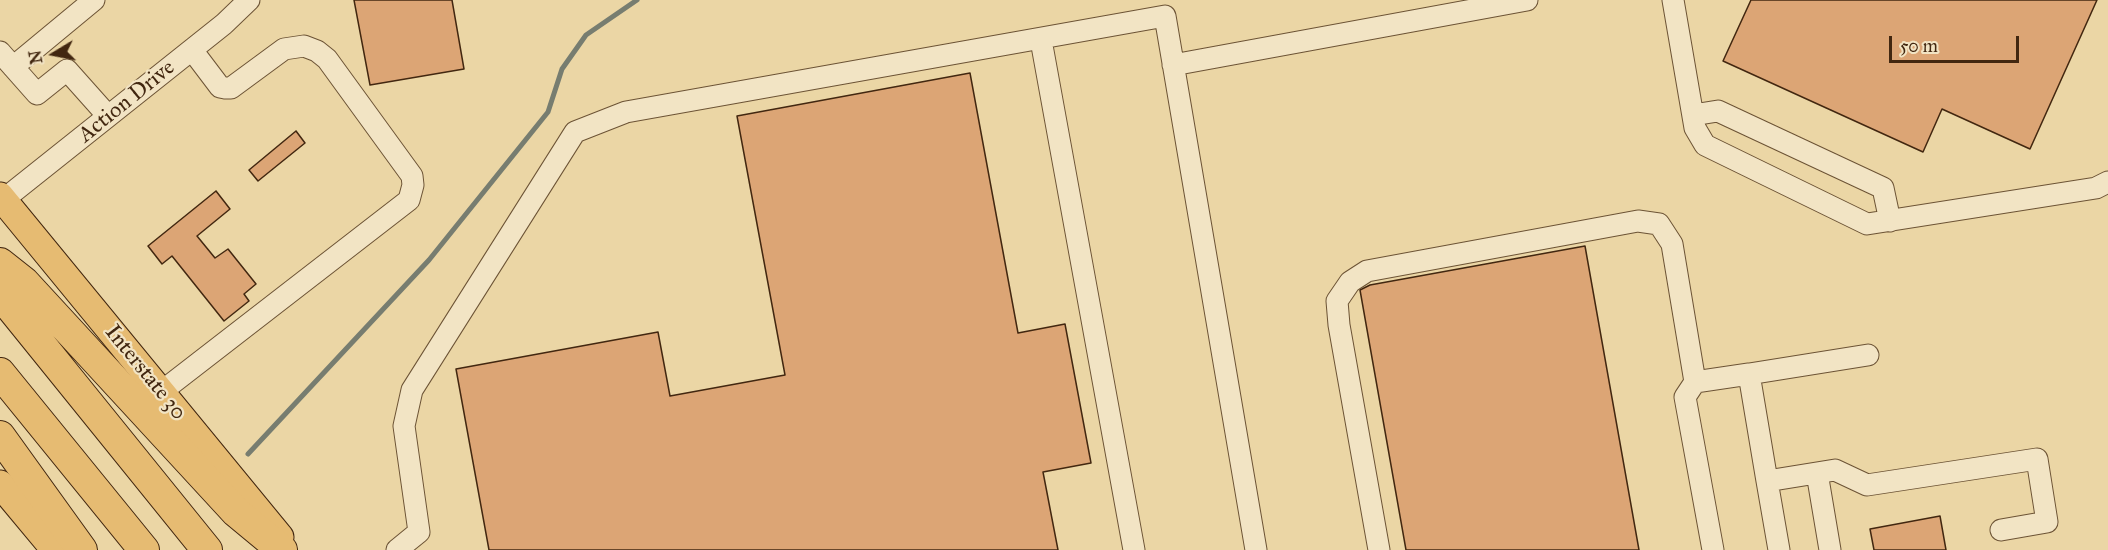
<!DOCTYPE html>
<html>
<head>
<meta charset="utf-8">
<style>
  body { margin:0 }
  #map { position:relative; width:2108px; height:550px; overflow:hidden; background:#ebd6a5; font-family:"IM FELL Great Primer",serif }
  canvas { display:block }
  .north { position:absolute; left:24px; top:24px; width:60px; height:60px; -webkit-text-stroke:4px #f2e4c4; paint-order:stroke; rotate:260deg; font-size:16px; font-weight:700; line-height:24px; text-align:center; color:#422710 }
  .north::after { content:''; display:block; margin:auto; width:21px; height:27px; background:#422710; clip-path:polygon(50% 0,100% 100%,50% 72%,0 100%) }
  .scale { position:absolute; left:1889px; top:36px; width:130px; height:27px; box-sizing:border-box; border:3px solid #422710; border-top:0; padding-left:8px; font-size:18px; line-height:21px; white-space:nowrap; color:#422710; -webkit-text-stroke:4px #f2e4c4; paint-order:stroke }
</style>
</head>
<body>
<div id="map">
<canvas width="2108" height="550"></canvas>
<div class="north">N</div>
<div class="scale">50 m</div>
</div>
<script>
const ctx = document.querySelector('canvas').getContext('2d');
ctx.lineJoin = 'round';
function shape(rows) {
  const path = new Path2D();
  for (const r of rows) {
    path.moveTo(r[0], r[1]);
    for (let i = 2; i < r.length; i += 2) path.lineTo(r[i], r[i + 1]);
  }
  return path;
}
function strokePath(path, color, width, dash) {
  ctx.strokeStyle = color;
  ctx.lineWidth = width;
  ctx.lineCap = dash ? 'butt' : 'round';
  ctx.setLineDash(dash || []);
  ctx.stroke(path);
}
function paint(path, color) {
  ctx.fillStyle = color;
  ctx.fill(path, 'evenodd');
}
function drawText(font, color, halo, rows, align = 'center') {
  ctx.font = font + ' "IM FELL Great Primer",serif';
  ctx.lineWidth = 4.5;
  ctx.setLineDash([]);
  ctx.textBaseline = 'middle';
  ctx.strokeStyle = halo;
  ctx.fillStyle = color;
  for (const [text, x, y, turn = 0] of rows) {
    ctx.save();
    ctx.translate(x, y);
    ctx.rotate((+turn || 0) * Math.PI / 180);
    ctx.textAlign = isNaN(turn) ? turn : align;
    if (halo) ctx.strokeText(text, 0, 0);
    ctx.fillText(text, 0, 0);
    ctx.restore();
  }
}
const stream = shape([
  [248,454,429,260,548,112,562,69,586,35,637,0]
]);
const building = shape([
  [354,0,452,0,464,69,370,85,354,0],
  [1751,0,2097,0,2030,149,1942,109,1923,152,1723,61,1751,0],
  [970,73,1018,333,1065,324,1091,463,1043,472,1058,550,489,550,456,369,658,332,670,396,785,375,737,116,970,73],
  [296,131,305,143,258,181,249,170,296,131],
  [216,191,230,209,197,236,215,258,228,249,256,284,244,294,249,301,224,321,172,256,162,264,148,246,216,191],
  [1585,246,1639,550,1406,550,1360,290,1370,285,1585,246],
  [1940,516,1946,550,1874,550,1870,529,1940,516]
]);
const minor = shape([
  [1673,0,1695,128,1705,145,1867,224,2096,188,2108,182],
  [1041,40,1134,550],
  [0,52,37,94,67,70,108,116],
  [1173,65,1527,0],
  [13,67,94,0],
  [1693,115,1718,111,1883,188,1890,221],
  [3,200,224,24,249,0],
  [161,392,409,200,413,185,412,176,327,59,317,51,304,46,284,49,231,88,225,88,220,87,192,50],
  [1817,473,1830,550],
  [1767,481,1749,374,1868,355],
  [397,550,419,532,404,426,412,390,575,132,626,112,1165,16,1256,550],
  [1379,550,1339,325,1337,301,1350,282,1367,271,1638,221,1659,224,1672,244,1695,382],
  [1713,550,1685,397,1695,382,1749,374],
  [1779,550,1767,481,1835,470,1867,485,2037,459,2047,522,2001,530]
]);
const major = shape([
  [0,196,280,537],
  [0,484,55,550]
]);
const highway = shape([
  [0,263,24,282,236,512,282,550],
  [0,294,207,550],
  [0,373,144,550],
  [0,436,82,550]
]);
const streetNames = [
  ["Action Drive",127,102,-39],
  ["Interstate 30",145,373,51]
];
strokePath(stream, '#777d70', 5);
paint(building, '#dca575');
strokePath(building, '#422710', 1.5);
strokePath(minor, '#6c5335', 23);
strokePath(major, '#422710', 29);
strokePath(highway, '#422710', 32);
strokePath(minor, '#f2e4c4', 21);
strokePath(major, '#e6bb72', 27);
strokePath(highway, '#e6bb72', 30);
drawText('22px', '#422710', '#f2e4c4', streetNames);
</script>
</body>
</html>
